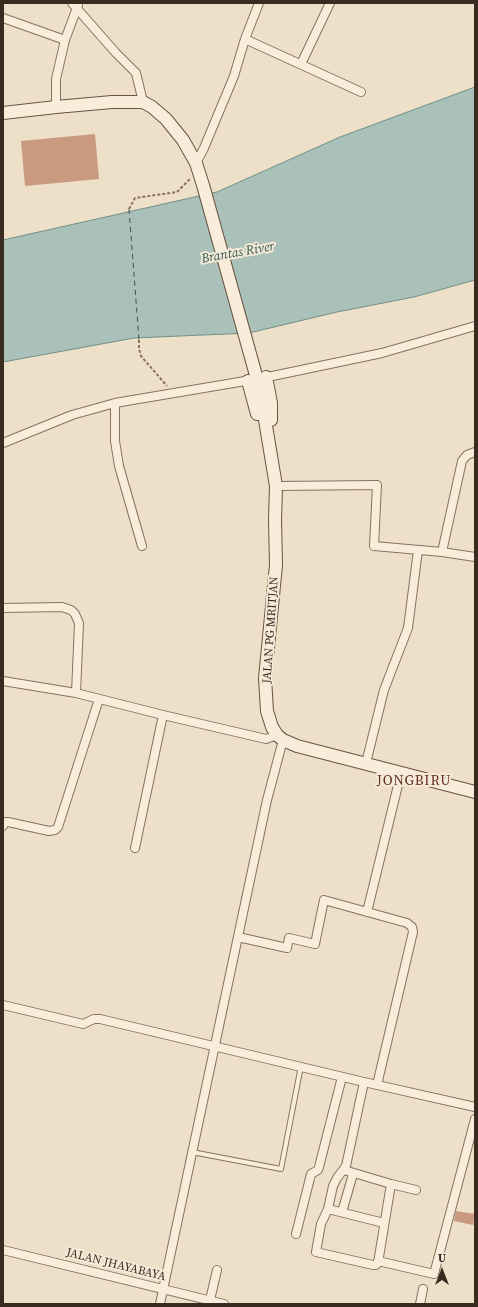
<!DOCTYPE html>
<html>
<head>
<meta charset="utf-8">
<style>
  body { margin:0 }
  #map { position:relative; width:478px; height:1307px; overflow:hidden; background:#eddfc8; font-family:"Source Serif 4",serif }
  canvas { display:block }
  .frame { position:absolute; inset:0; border:4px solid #392b20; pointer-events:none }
  .north { position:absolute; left:422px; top:1251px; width:40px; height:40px; -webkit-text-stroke:3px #f4ead7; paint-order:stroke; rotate:0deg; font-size:11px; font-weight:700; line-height:16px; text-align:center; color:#392b20 }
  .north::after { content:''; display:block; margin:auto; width:14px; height:18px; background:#392b20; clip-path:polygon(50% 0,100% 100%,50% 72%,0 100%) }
</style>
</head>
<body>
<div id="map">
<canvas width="478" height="1307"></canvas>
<div class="frame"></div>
<div class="north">U</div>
</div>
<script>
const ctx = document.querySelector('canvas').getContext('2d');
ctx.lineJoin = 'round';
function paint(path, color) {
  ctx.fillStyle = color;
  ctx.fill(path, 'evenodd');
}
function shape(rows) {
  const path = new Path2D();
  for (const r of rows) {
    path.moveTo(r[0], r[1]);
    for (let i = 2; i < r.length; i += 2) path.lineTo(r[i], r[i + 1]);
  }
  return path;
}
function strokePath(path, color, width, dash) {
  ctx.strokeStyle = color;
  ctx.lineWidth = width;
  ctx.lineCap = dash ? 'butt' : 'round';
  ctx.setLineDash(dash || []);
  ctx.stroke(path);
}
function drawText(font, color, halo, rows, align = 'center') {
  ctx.font = font + ' "Source Serif 4",serif';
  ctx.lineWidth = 4;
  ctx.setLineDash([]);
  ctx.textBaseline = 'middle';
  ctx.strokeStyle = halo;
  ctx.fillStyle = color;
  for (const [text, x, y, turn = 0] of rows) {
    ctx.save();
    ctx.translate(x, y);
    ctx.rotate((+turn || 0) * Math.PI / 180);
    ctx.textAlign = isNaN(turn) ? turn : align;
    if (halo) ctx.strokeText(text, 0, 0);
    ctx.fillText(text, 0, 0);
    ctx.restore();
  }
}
const water = shape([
  [475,87,475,280,414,297,337,312,249,333,134,338,3,362,3,240,217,192,340,137,475,87]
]);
const ferry = shape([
  [129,209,139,340]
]);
const building = shape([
  [95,134,99,179,25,186,21,141],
  [456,1211,475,1214,473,1225,454,1221]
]);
const path = shape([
  [129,209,135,198,177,192,190,179],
  [139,340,139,349,141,356,167,386]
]);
const lane = shape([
  [192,1152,281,1169,301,1066]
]);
const street = shape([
  [72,3,116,53,136,73,143,102],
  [3,18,65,40],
  [245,39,361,92],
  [301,64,330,3],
  [56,107,56,79,65,40,78,5],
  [196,163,204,148,234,76,245,39,259,3],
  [263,378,382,353,475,326],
  [115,403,115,441,119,466,142,546],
  [3,443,72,415,115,403,251,380],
  [276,486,377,485,374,546,442,552,475,557],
  [442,552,462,461,467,455,475,452],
  [3,608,62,607,71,610,75,614,79,623,76,693,163,715,266,739,277,735],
  [3,681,76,693],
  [366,763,384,690,408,628,418,550],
  [3,826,5,822,8,822,49,831,55,830,58,827,99,699],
  [135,848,163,715],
  [367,912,401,773],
  [238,937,287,948,289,938,315,944,324,900,407,923,412,927,413,932,377,1085],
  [3,1005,83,1024,94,1019,100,1019,364,1082,475,1107],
  [344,1170,391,1184,378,1263,376,1265,373,1265,316,1252,321,1224,328,1209,384,1223],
  [391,1184,416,1190],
  [328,1209,333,1186,337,1178,346,1166,364,1082],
  [342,1212,353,1174],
  [296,1234,311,1174,318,1170,319,1167,342,1077],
  [3,1250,224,1304],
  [378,1261,434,1274,475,1119],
  [210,1300,217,1270],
  [160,1304,267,800,283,740],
  [420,1304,423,1289]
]);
const secondary = shape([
  [3,113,56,107,112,102,143,102,152,107,166,119,183,140,196,163,203,185,257,379,265,420,276,486,275,520,276,565,265,678,267,711,272,727,277,735,283,740,297,746,475,792],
  [266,377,271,403,271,420],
  [248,381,257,414]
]);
const streetNames = [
  ["JALAN PG MRITJAN",271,630,-86],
  ["JALAN JHAYABAYA",116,1265,14]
];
const waterNames = [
  ["Brantas River",238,253,-10]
];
const quarterNames = [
  ["JONGBIRU",414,781]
];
paint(water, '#a9c1b8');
strokePath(water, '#6f8f85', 1);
strokePath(ferry, '#315853', 1, [5, 4]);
paint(building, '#c99a80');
strokePath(lane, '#88715e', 6);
strokePath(street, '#88715e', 10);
strokePath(secondary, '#6a5341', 14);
strokePath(path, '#88715e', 2, [3, 2]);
strokePath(lane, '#f8eddb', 4);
strokePath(street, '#f8eddb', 8);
strokePath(secondary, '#f8eddb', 12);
drawText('12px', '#392b20', '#f4ead7', streetNames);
drawText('italic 13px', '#315853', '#f4ead7', waterNames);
ctx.letterSpacing = '1px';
drawText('14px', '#642c22', '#f4ead7', quarterNames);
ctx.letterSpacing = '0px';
</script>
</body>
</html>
